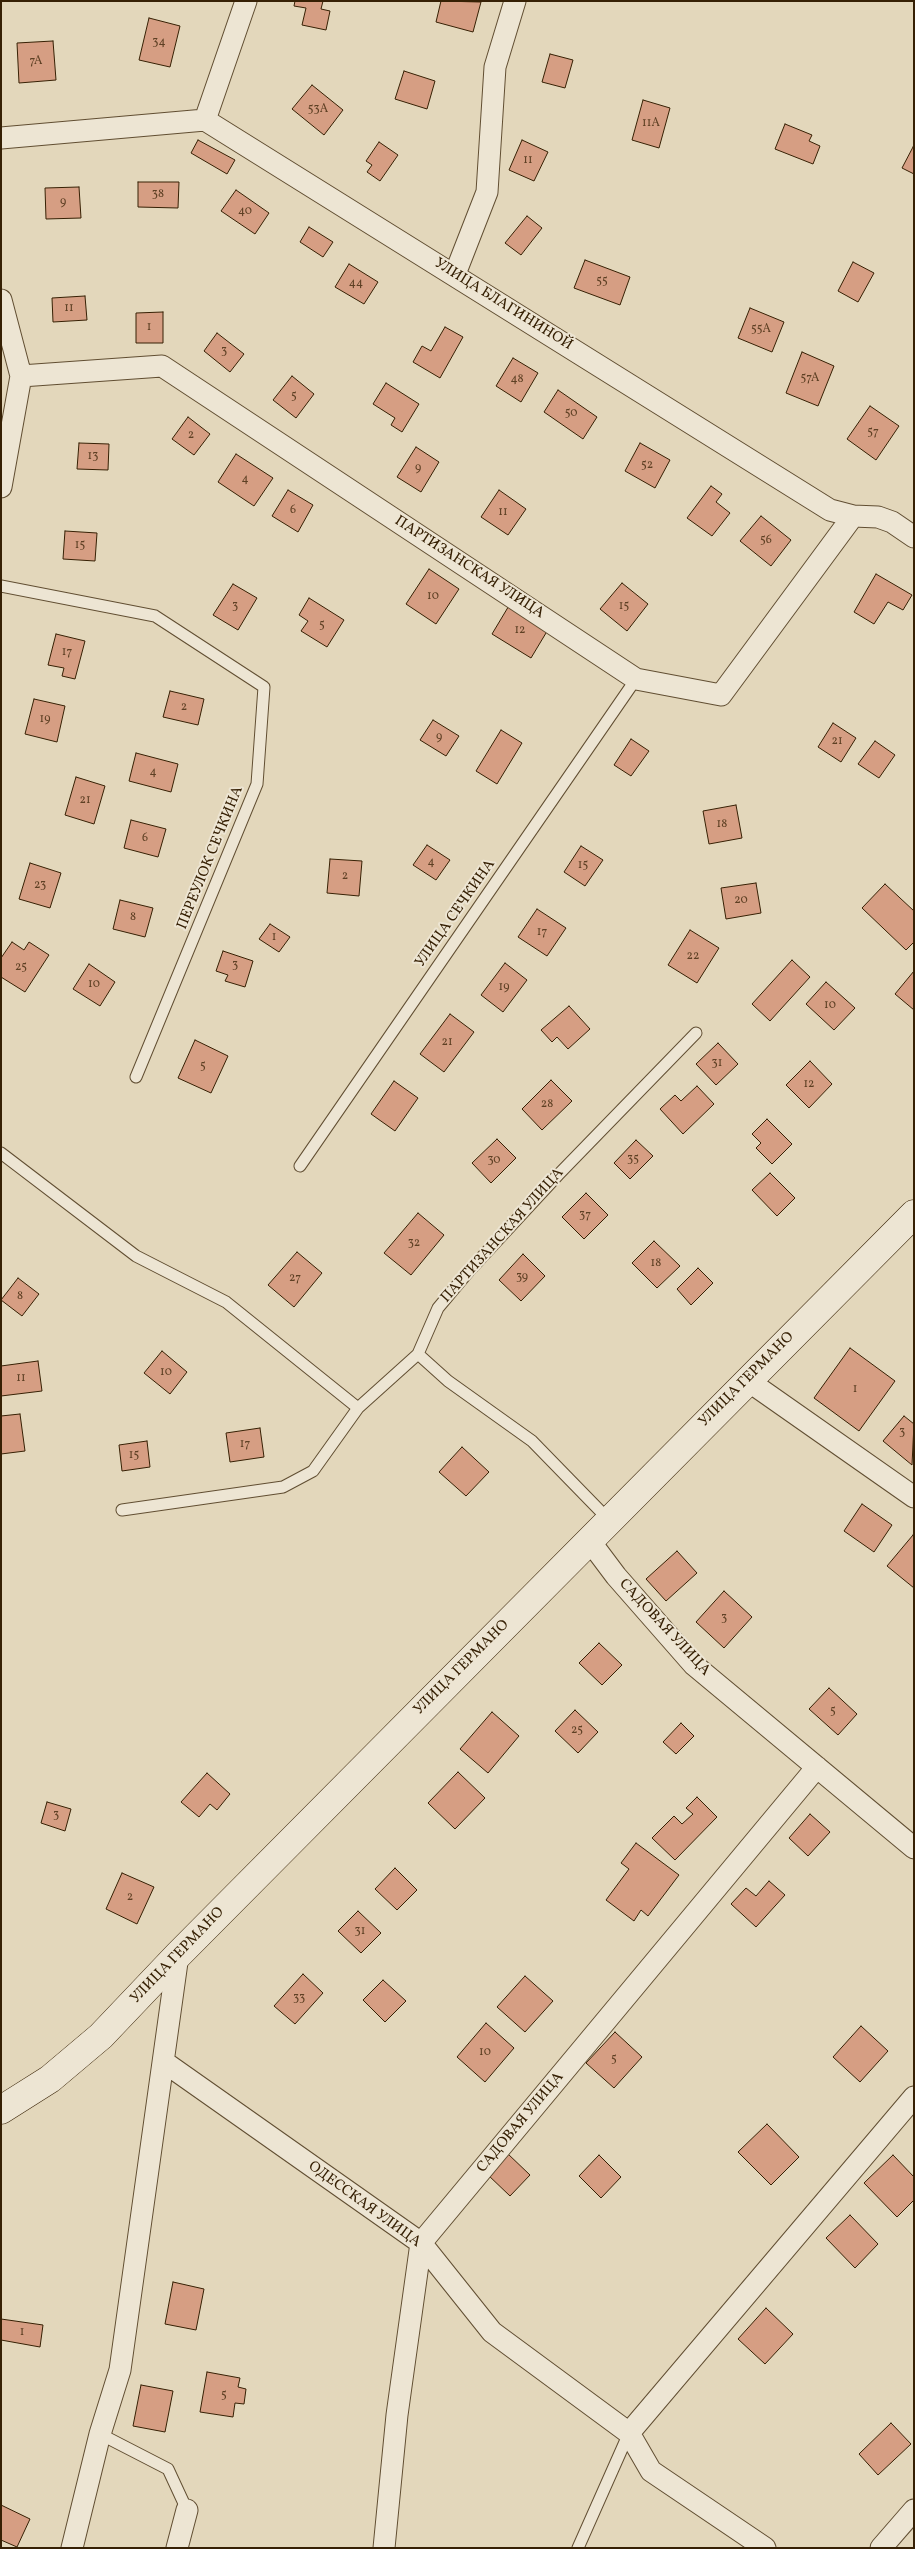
<!DOCTYPE html>
<html>
<head>
<meta charset="utf-8">
<style>
  body { margin:0 }
  #map { position:relative; width:915px; height:2549px; overflow:hidden; background:#e3d7bb; font-family:Vollkorn,serif }
  canvas { display:block }
  .frame { position:absolute; inset:0; border:2px solid #362004; pointer-events:none }
</style>
</head>
<body>
<div id="map">
<canvas width="915" height="2549"></canvas>
<div class="frame"></div>
</div>
<script>
const ctx = document.querySelector('canvas').getContext('2d');
ctx.lineJoin = 'round';
function paint(path, color) {
  ctx.fillStyle = color;
  ctx.fill(path, 'evenodd');
}
function shape(rows) {
  const path = new Path2D();
  for (const r of rows) {
    path.moveTo(r[0], r[1]);
    for (let i = 2; i < r.length; i += 2) path.lineTo(r[i], r[i + 1]);
  }
  return path;
}
function strokePath(path, color, width, dash) {
  ctx.strokeStyle = color;
  ctx.lineWidth = width;
  ctx.lineCap = dash ? 'butt' : 'round';
  ctx.setLineDash(dash || []);
  ctx.stroke(path);
}
function drawText(font, color, halo, rows, align = 'center') {
  ctx.font = font + ' Vollkorn,serif';
  ctx.lineWidth = 4;
  ctx.setLineDash([]);
  ctx.textBaseline = 'middle';
  ctx.strokeStyle = halo;
  ctx.fillStyle = color;
  for (const [text, x, y, turn = 0] of rows) {
    ctx.save();
    ctx.translate(x, y);
    ctx.rotate((+turn || 0) * Math.PI / 180);
    ctx.textAlign = isNaN(turn) ? turn : align;
    if (halo) ctx.strokeText(text, 0, 0);
    ctx.fillText(text, 0, 0);
    ctx.restore();
  }
}
const building = shape([
  [295,1,323,1,321,9,330,11,326,30,302,25,306,8,294,6,295,1],
  [441,1,481,2,473,32,436,22,441,1],
  [149,18,180,26,170,67,139,60,149,18],
  [53,41,56,80,19,83,17,43,53,41],
  [550,54,573,60,565,88,542,82,550,54],
  [404,71,435,81,427,109,395,99,404,71],
  [312,85,343,110,324,135,292,109,312,85],
  [643,100,670,108,659,148,632,140,643,100],
  [785,124,812,135,809,141,820,146,813,164,775,149,785,124],
  [198,140,235,160,227,174,191,153,198,140],
  [522,140,548,152,534,181,509,170,522,140],
  [379,142,398,155,380,181,367,172,372,165,366,161,379,142],
  [913,147,914,148,914,174,902,168,913,147],
  [138,182,179,182,178,208,138,207,138,182],
  [79,187,81,218,46,219,45,188,79,187],
  [236,190,269,213,255,234,221,211,236,190],
  [527,216,542,228,521,255,505,243,527,216],
  [309,227,333,242,323,257,300,242,309,227],
  [585,260,630,277,620,305,574,288,585,260],
  [853,262,874,273,858,302,838,291,853,262],
  [349,264,378,282,364,304,335,287,349,264],
  [85,296,87,320,53,322,52,298,85,296],
  [750,308,784,322,772,352,738,338,750,308],
  [163,312,163,343,136,343,136,313,163,312],
  [445,327,463,337,440,378,413,362,422,346,431,351,445,327],
  [217,333,244,354,230,372,204,351,217,333],
  [802,352,834,366,818,406,786,393,802,352],
  [513,358,538,373,521,402,496,386,513,358],
  [292,376,314,394,296,418,273,400,292,376],
  [386,383,419,404,402,432,391,425,395,418,373,404,386,383],
  [558,390,597,417,583,439,544,412,558,390],
  [870,406,899,426,876,460,847,439,870,406],
  [188,417,210,434,194,455,172,439,188,417],
  [79,443,109,444,108,470,77,469,79,443],
  [640,443,670,460,655,488,625,471,640,443],
  [416,447,439,462,421,492,397,477,416,447],
  [236,454,273,478,254,506,218,482,236,454],
  [711,486,722,494,716,502,730,513,712,536,687,518,711,486],
  [288,490,313,505,298,532,272,516,288,490],
  [499,490,526,509,508,535,481,517,499,490],
  [761,516,791,540,771,566,740,541,761,516],
  [65,531,97,533,95,561,63,559,65,531],
  [429,569,459,589,436,624,406,604,429,569],
  [876,574,912,595,903,610,888,602,874,624,854,612,876,574],
  [622,583,648,604,627,631,600,609,622,583],
  [233,584,257,598,238,630,213,615,233,584],
  [309,598,344,620,327,647,301,631,308,621,299,615,309,598],
  [510,604,549,628,531,658,492,634,510,604],
  [56,634,85,641,75,679,62,676,64,668,48,665,56,634],
  [170,691,204,699,198,725,163,717,170,691],
  [34,699,65,706,57,742,25,734,34,699],
  [433,720,459,736,446,756,420,740,433,720],
  [833,723,856,738,841,762,818,747,833,723],
  [501,730,522,743,497,784,476,771,501,730],
  [631,739,649,751,631,776,614,765,631,739],
  [875,741,895,755,879,778,858,764,875,741],
  [136,753,178,764,171,792,129,781,136,753],
  [76,777,105,786,94,824,65,815,76,777],
  [736,805,742,838,709,844,703,811,736,805],
  [131,820,166,829,158,857,124,848,131,820],
  [427,845,450,860,436,880,413,865,427,845],
  [581,846,603,860,585,886,564,872,581,846],
  [330,859,362,861,359,896,327,893,330,859],
  [30,863,61,873,50,908,19,899,30,863],
  [756,883,761,913,726,919,721,888,756,883],
  [885,884,914,911,914,942,906,950,862,908,885,884],
  [120,900,153,908,145,937,113,929,120,900],
  [537,909,566,928,547,956,518,937,537,909],
  [270,924,290,937,279,952,259,939,270,924],
  [690,930,719,948,697,983,668,965,690,930],
  [12,942,24,950,29,942,49,955,25,992,1,977,1,958,12,942],
  [223,951,253,961,245,987,225,981,228,975,216,971,223,951],
  [792,960,810,977,770,1021,752,1004,792,960],
  [505,963,527,980,503,1012,481,995,505,963],
  [89,964,115,982,100,1006,73,989,89,964],
  [914,971,914,1010,895,994,914,971],
  [826,982,855,1008,834,1030,806,1004,826,982],
  [569,1006,590,1029,568,1049,557,1037,552,1042,541,1030,569,1006],
  [450,1014,474,1032,444,1072,420,1054,450,1014],
  [195,1040,228,1056,211,1093,178,1078,195,1040],
  [718,1043,738,1064,716,1085,696,1064,718,1043],
  [810,1061,832,1084,809,1108,786,1085,810,1061],
  [551,1080,572,1101,542,1130,522,1109,551,1080],
  [394,1081,418,1098,395,1131,371,1114,394,1081],
  [697,1086,714,1104,683,1134,660,1109,675,1095,681,1101,697,1086],
  [767,1119,792,1144,772,1164,756,1148,761,1143,752,1134,767,1119],
  [497,1139,516,1158,491,1183,472,1163,497,1139],
  [636,1140,653,1156,630,1179,614,1163,636,1140],
  [770,1173,795,1198,777,1216,752,1190,770,1173],
  [586,1193,608,1215,584,1239,562,1217,586,1193],
  [418,1213,444,1235,411,1275,384,1253,418,1213],
  [654,1241,680,1266,657,1288,632,1263,654,1241],
  [297,1252,322,1273,294,1307,268,1285,297,1252],
  [523,1254,545,1276,521,1301,499,1280,523,1254],
  [698,1268,713,1283,691,1305,677,1289,698,1268],
  [18,1278,39,1294,22,1316,1,1300,18,1278],
  [850,1348,895,1381,859,1431,814,1398,850,1348],
  [162,1351,187,1372,170,1394,144,1373,162,1351],
  [38,1361,42,1391,1,1396,1,1366,38,1361],
  [20,1414,25,1451,1,1454,1,1416,20,1414],
  [904,1416,914,1424,912,1465,883,1441,904,1416],
  [260,1428,264,1457,230,1462,226,1433,260,1428],
  [147,1441,150,1467,122,1471,119,1445,147,1441],
  [462,1447,489,1472,466,1496,439,1472,462,1447],
  [862,1504,892,1525,874,1552,844,1531,862,1504],
  [913,1535,914,1536,914,1588,887,1566,913,1535],
  [677,1551,697,1573,666,1601,646,1579,677,1551],
  [724,1591,752,1617,724,1648,696,1622,724,1591],
  [599,1643,622,1665,602,1685,579,1663,599,1643],
  [829,1688,857,1714,838,1735,809,1709,829,1688],
  [575,1710,598,1732,578,1753,555,1731,575,1710],
  [492,1712,519,1736,488,1773,460,1749,492,1712],
  [681,1723,694,1736,676,1754,663,1742,681,1723],
  [458,1772,485,1798,455,1829,428,1803,458,1772],
  [207,1773,230,1794,217,1810,210,1804,199,1817,181,1802,207,1773],
  [697,1797,717,1817,675,1860,652,1838,674,1816,682,1824,693,1814,686,1808,697,1797],
  [47,1802,71,1809,65,1831,41,1823,47,1802],
  [810,1814,830,1832,808,1856,789,1838,810,1814],
  [636,1843,679,1875,648,1916,641,1910,634,1921,606,1900,629,1869,621,1863,636,1843],
  [395,1868,417,1890,397,1910,375,1889,395,1868],
  [122,1873,154,1887,137,1924,106,1909,122,1873],
  [769,1881,785,1895,756,1927,731,1904,746,1888,756,1896,769,1881],
  [358,1911,381,1933,361,1953,338,1931,358,1911],
  [303,1974,323,1993,295,2024,274,2006,303,1974],
  [525,1976,553,2001,525,2032,497,2007,525,1976],
  [383,1980,406,2001,385,2022,363,2000,383,1980],
  [486,2023,514,2048,485,2082,457,2057,486,2023],
  [861,2026,888,2051,860,2082,833,2057,861,2026],
  [615,2032,642,2057,614,2088,586,2063,615,2032],
  [767,2124,799,2157,771,2185,738,2152,767,2124],
  [507,2153,530,2175,510,2196,487,2174,507,2153],
  [599,2155,621,2177,601,2198,579,2176,599,2155],
  [893,2155,914,2177,914,2200,897,2217,864,2183,893,2155],
  [850,2215,878,2244,855,2268,826,2238,850,2215],
  [173,2282,204,2289,196,2330,165,2324,173,2282],
  [766,2308,793,2334,765,2364,738,2339,766,2308],
  [1,2319,43,2325,40,2347,1,2340,1,2319],
  [207,2372,240,2378,238,2387,246,2389,244,2404,235,2403,233,2417,200,2412,207,2372],
  [141,2385,173,2391,165,2432,133,2426,141,2385],
  [891,2423,911,2444,878,2475,859,2454,891,2423],
  [1,2505,30,2519,17,2547,1,2540,1,2505]
]);
const lane = shape([
  [1,586,155,616,264,687,257,784,136,1077],
  [1,1153,136,1256,226,1302,358,1408],
  [300,1166,636,679],
  [122,1510,283,1487,313,1471,358,1408,418,1354],
  [609,1520,532,1441,448,1381,418,1354,438,1308,469,1271,558,1175,696,1033],
  [100,2434,168,2469,187,2510],
  [578,2548,629,2433]
]);
const street = shape([
  [246,1,205,120,830,510,853,516,878,517,892,522,914,537],
  [1,138,205,120],
  [455,274,487,192,495,67,515,1],
  [1,300,21,376,1,487],
  [21,376,162,366,636,679,721,695,853,516],
  [747,1380,914,1497],
  [589,1540,616,1576,694,1665,914,1848],
  [164,2062,421,2243,492,2332,629,2433,651,2471,765,2548],
  [629,2433,914,2097],
  [72,2548,100,2434,120,2370,178,1955],
  [177,2548,187,2510],
  [384,2548,397,2415,421,2243,817,1767],
  [881,2548,914,2510]
]);
const secondary = shape([
  [1,2110,50,2079,101,2036,178,1955,914,1214]
]);
const numberNames = [
  ["34",159,43],
  ["7А",36,62],
  ["53А",318,110],
  ["11А",651,124],
  ["11",528,161],
  ["38",158,195],
  ["9",63,203],
  ["40",245,212],
  ["55",602,282],
  ["44",356,284],
  ["11",69,309],
  ["1",149,328],
  ["55А",761,330],
  ["3",224,352],
  ["57А",810,379],
  ["48",517,380],
  ["5",294,397],
  ["50",571,414],
  ["57",873,433],
  ["2",191,436],
  ["13",93,457],
  ["52",647,466],
  ["9",418,469],
  ["4",245,480],
  ["6",293,511],
  ["11",503,513],
  ["56",766,541],
  ["15",80,546],
  ["10",433,597],
  ["3",235,607],
  ["15",624,607],
  ["5",322,626],
  ["12",520,631],
  ["17",67,653],
  ["2",184,708],
  ["19",45,720],
  ["9",439,738],
  ["21",837,742],
  ["4",153,773],
  ["21",85,801],
  ["18",722,825],
  ["6",145,839],
  ["4",431,863],
  ["15",583,866],
  ["2",345,877],
  ["23",40,886],
  ["20",741,901],
  ["8",133,918],
  ["17",542,933],
  ["1",274,938],
  ["22",693,957],
  ["3",235,966],
  ["25",21,968],
  ["10",94,985],
  ["19",504,988],
  ["10",830,1006],
  ["21",447,1043],
  ["31",717,1064],
  ["5",203,1067],
  ["12",809,1085],
  ["28",547,1105],
  ["35",633,1160],
  ["30",494,1161],
  ["37",585,1216],
  ["32",414,1244],
  ["18",656,1264],
  ["39",522,1278],
  ["27",295,1279],
  ["8",20,1297],
  ["10",166,1373],
  ["11",21,1379],
  ["1",855,1390],
  ["3",902,1433],
  ["17",245,1445],
  ["15",134,1456],
  ["3",724,1619],
  ["5",833,1712],
  ["25",577,1731],
  ["3",56,1816],
  ["2",130,1898],
  ["31",360,1932],
  ["33",299,1999],
  ["10",485,2053],
  ["5",614,2060],
  ["1",22,2333],
  ["5",224,2396]
];
const streetNames = [
  ["УЛИЦА БЛАГИНИНОЙ",503,305,32],
  ["ПАРТИЗАНСКАЯ УЛИЦА",469,568,33],
  ["ПЕРЕУЛОК СЕЧКИНА",211,858,-68],
  ["УЛИЦА СЕЧКИНА",456,914,-55],
  ["ПАРТИЗАНСКАЯ УЛИЦА",503,1236,-48],
  ["УЛИЦА ГЕРМАНО",747,1380,-45],
  ["САДОВАЯ УЛИЦА",664,1628,47],
  ["УЛИЦА ГЕРМАНО",462,1668,-45],
  ["УЛИЦА ГЕРМАНО",178,1956,-46],
  ["САДОВАЯ УЛИЦА",521,2123,-50],
  ["ОДЕССКАЯ УЛИЦА",364,2205,36]
];
paint(building, '#d69e83');
strokePath(building, '#362004', 1);
strokePath(lane, '#614e32', 13);
strokePath(street, '#614e32', 23);
strokePath(secondary, '#362004', 29);
strokePath(lane, '#ede5d3', 11);
strokePath(street, '#ede5d3', 21);
strokePath(secondary, '#ede5d3', 28);
drawText('12px', '#5e4024', null, numberNames);
drawText('15px', '#362004', '#ede5d3', streetNames);
</script>
</body>
</html>
